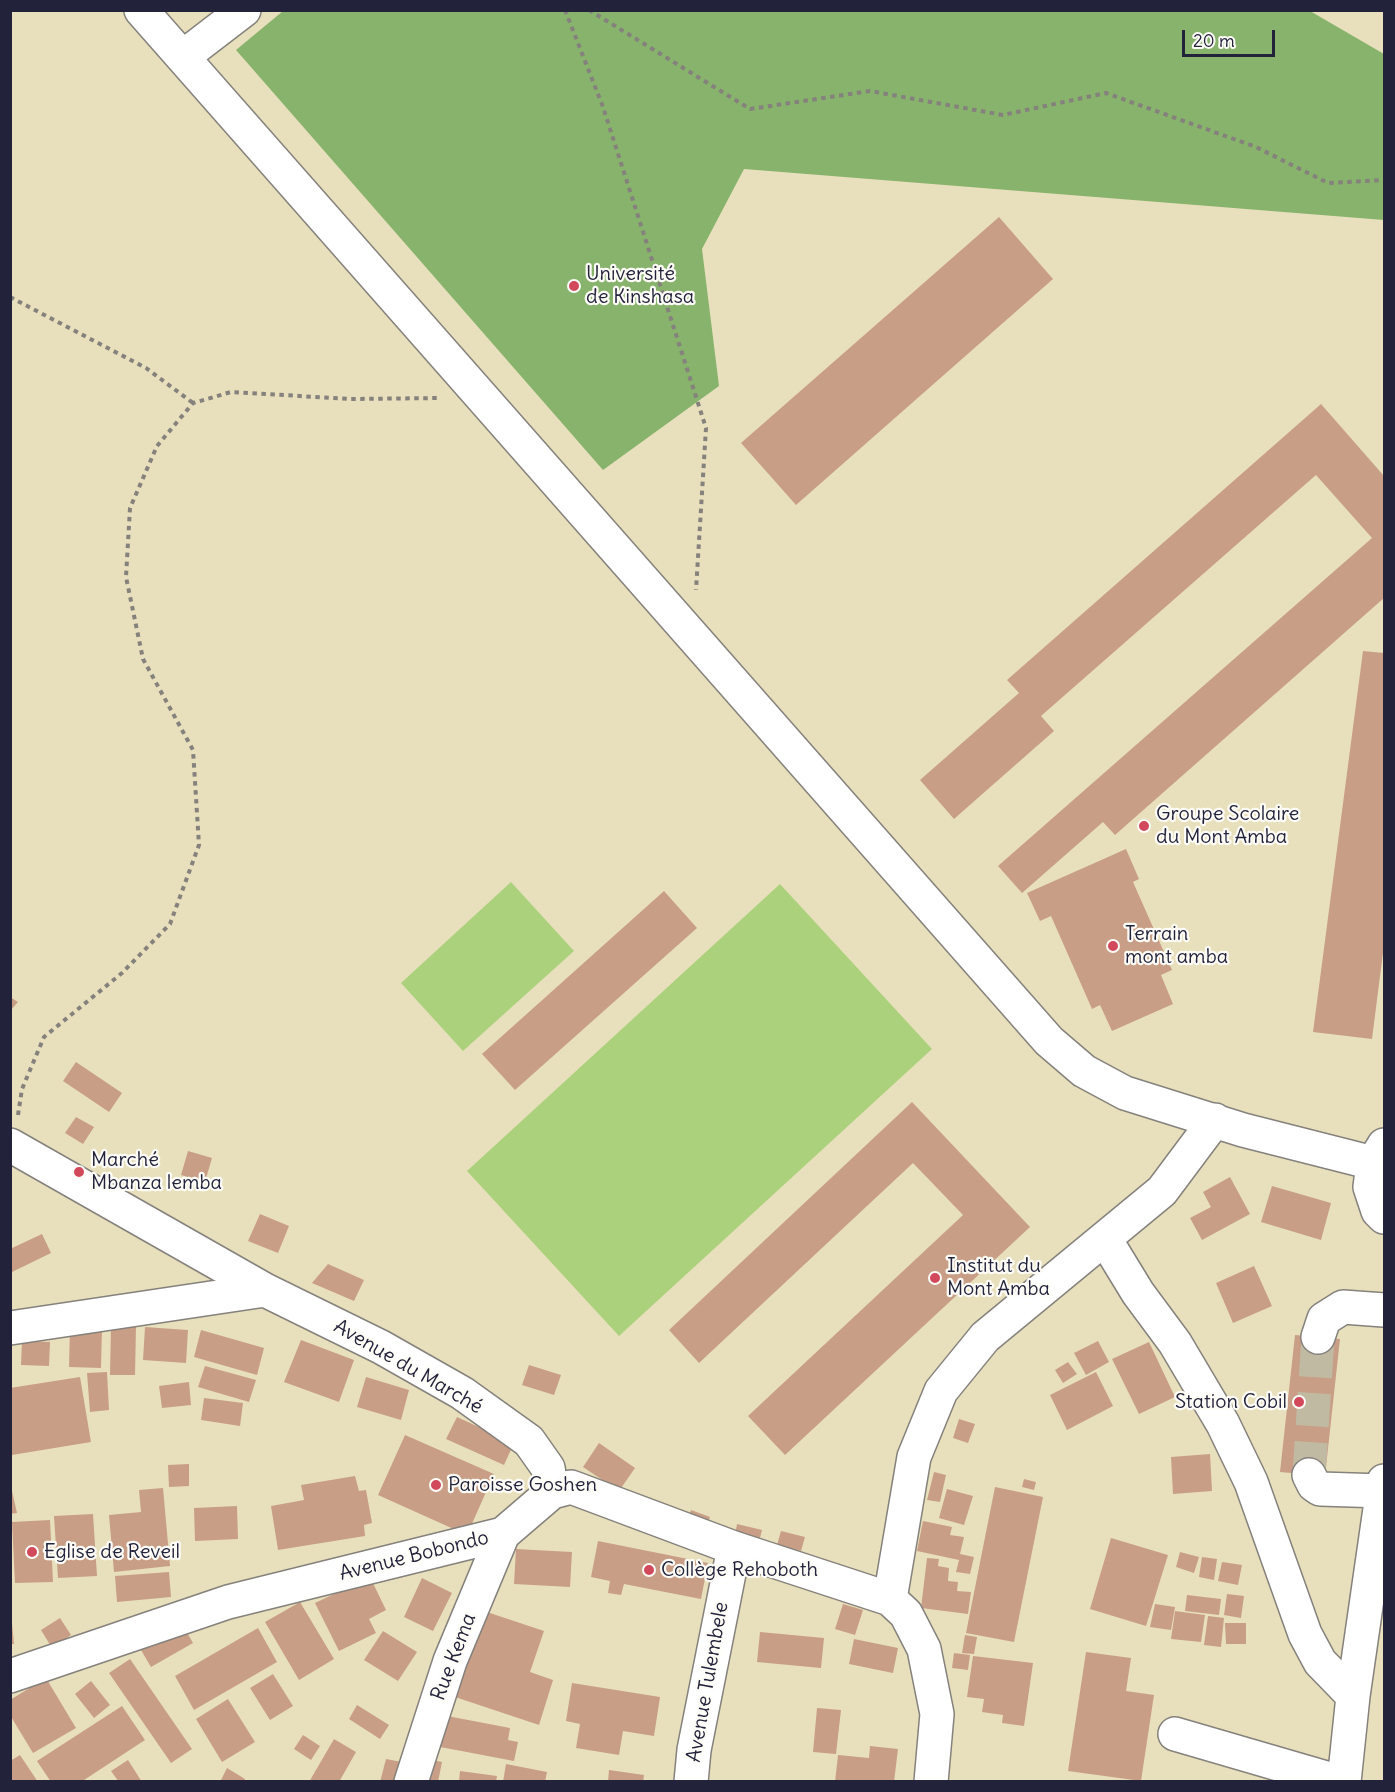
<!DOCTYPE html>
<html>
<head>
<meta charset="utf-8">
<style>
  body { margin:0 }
  #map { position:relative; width:1395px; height:1792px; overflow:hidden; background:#e8e0bc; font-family:Delius,sans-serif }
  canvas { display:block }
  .frame { position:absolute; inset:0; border:12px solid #22223b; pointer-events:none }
  .scale { position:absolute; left:1182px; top:30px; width:93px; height:27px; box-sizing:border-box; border:3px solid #22223b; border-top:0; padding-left:8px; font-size:18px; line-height:21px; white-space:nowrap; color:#22223b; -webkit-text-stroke:4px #fdfcf7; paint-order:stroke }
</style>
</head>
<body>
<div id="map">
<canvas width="1395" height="1792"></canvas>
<div class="frame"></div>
<div class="scale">20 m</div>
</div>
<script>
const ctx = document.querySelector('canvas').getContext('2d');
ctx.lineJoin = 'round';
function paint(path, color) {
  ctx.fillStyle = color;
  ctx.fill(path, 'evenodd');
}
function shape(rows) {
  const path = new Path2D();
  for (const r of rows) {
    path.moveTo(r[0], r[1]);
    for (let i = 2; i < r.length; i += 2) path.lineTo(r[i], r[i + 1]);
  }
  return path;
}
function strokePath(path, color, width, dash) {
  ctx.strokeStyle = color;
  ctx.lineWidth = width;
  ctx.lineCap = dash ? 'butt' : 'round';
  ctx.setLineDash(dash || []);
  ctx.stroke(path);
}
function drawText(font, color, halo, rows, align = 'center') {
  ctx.font = font + ' Delius,sans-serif';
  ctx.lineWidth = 4.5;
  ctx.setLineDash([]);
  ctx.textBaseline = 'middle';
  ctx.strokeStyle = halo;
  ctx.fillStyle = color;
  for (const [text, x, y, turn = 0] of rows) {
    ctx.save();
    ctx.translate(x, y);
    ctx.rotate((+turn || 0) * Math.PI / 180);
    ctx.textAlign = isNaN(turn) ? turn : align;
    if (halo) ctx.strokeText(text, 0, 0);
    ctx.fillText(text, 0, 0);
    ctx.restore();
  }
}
const green = shape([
  [511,882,574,951,463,1051,401,983],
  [780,884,932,1049,619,1336,467,1171]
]);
const forest = shape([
  [283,11,1310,11,1384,54,1384,220,744,169,702,249,719,386,603,470,236,50]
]);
const building = shape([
  [999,217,1053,279,796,505,741,443],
  [1321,404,1384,476,1384,598,1115,835,1103,822,1022,893,998,866,1372,538,1316,475,1041,716,1054,731,954,819,920,780,1019,693,1007,680],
  [1363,651,1384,653,1384,945,1372,1039,1313,1032],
  [1126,849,1139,879,1133,882,1172,970,1161,975,1173,1004,1112,1031,1100,1005,1092,1009,1051,916,1040,921,1027,893],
  [664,891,697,928,515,1090,482,1054],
  [10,997,18,1002,10,1011],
  [76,1062,122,1093,109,1112,63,1081],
  [912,1102,1030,1227,785,1455,748,1416,963,1215,913,1163,699,1363,669,1330],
  [76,1117,94,1127,83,1144,65,1133],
  [188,1151,212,1158,205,1182,181,1175],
  [1230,1177,1250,1214,1202,1240,1190,1218,1211,1207,1203,1192],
  [1272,1186,1331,1203,1321,1240,1261,1222],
  [260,1214,289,1226,278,1253,248,1241],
  [42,1234,51,1253,10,1273,10,1249],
  [328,1264,364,1280,354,1301,312,1283],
  [1254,1266,1272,1306,1233,1323,1216,1283],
  [111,1326,136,1326,135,1375,110,1375],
  [70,1327,102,1328,101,1368,69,1367],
  [145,1327,188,1330,186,1363,143,1360],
  [201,1330,264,1348,257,1375,194,1357],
  [1295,1335,1340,1339,1325,1476,1280,1472],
  [301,1340,354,1360,339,1402,284,1382],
  [22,1341,50,1342,49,1366,21,1365],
  [1098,1341,1109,1362,1086,1375,1074,1353],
  [1149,1342,1175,1397,1139,1414,1112,1359],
  [1068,1362,1077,1374,1063,1383,1055,1370],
  [529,1365,561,1375,554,1395,522,1385],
  [205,1366,256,1380,249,1402,198,1387],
  [107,1372,109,1410,90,1412,87,1373],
  [1096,1372,1113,1406,1067,1430,1050,1395],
  [80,1377,91,1442,12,1455,10,1388],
  [366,1377,409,1390,401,1420,357,1407],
  [189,1382,191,1405,162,1408,159,1386],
  [204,1398,243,1403,240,1426,201,1420],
  [457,1417,514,1443,504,1465,446,1439],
  [959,1419,975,1424,968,1443,953,1438],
  [405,1435,494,1474,467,1535,378,1495],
  [599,1443,635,1468,619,1491,583,1467],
  [1210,1454,1212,1491,1173,1494,1171,1457],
  [189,1464,189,1486,169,1487,168,1465],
  [934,1472,946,1475,940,1502,927,1500],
  [355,1476,359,1491,366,1490,372,1523,364,1525,365,1536,278,1550,271,1506,304,1500,301,1485],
  [1024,1479,1036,1482,1034,1490,1022,1487],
  [10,1482,17,1513,10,1514],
  [995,1487,1043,1497,1014,1642,966,1633],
  [163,1488,170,1566,114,1572,109,1515,141,1512,139,1490],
  [947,1489,973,1496,964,1525,939,1518],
  [237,1506,238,1539,195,1541,194,1508],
  [691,1510,710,1517,706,1530,686,1524],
  [93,1514,97,1576,58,1578,54,1516],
  [50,1520,53,1582,15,1583,12,1522],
  [923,1521,952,1527,950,1535,964,1537,960,1554,974,1557,970,1574,956,1572,959,1560,917,1551],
  [737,1524,762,1530,758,1546,734,1541],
  [781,1531,805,1537,801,1551,777,1545],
  [1111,1538,1168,1555,1146,1626,1090,1609],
  [598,1541,708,1563,701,1599,624,1584,621,1595,608,1593,610,1581,591,1577],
  [516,1549,572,1552,570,1587,514,1584],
  [1180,1552,1199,1557,1194,1573,1176,1567],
  [1202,1557,1217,1559,1214,1580,1199,1577],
  [927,1558,939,1559,938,1566,949,1568,948,1581,958,1582,957,1591,971,1592,968,1614,921,1608],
  [1222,1562,1242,1565,1238,1585,1218,1581],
  [169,1572,171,1597,117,1602,115,1576],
  [370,1577,386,1610,369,1619,376,1633,339,1651,315,1603],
  [422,1578,452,1593,433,1631,404,1617],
  [1227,1594,1244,1596,1241,1618,1224,1615],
  [1187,1595,1221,1599,1219,1615,1185,1611],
  [300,1602,334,1659,299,1680,265,1622],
  [843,1604,863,1610,855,1635,835,1629],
  [1155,1604,1175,1607,1171,1630,1150,1627],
  [478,1609,544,1631,530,1672,553,1680,539,1725,449,1695],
  [1175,1611,1205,1615,1201,1642,1171,1639],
  [1208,1616,1224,1618,1221,1647,1204,1645],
  [60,1618,71,1635,52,1648,41,1630],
  [180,1620,193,1643,151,1667,138,1645],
  [10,1623,12,1623,14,1644,10,1644],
  [1225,1623,1246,1623,1246,1644,1226,1644],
  [258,1628,277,1662,194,1710,175,1676],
  [383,1631,417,1652,398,1681,364,1660],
  [760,1632,824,1638,821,1668,757,1662],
  [965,1635,977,1637,974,1654,962,1653],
  [854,1639,898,1648,893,1673,849,1664],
  [1086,1652,1131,1658,1126,1691,1154,1695,1141,1781,1068,1771],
  [954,1653,970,1655,968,1670,952,1668],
  [973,1656,1033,1663,1024,1726,1002,1723,1003,1715,982,1712,984,1699,967,1697],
  [130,1659,192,1749,171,1763,109,1673],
  [273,1674,293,1706,270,1720,250,1688],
  [46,1678,76,1728,33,1753,10,1715,10,1700],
  [91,1681,110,1705,94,1718,75,1694],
  [572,1683,660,1697,654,1736,623,1731,619,1755,576,1748,580,1724,566,1721],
  [228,1699,255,1742,222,1762,196,1719],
  [357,1705,389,1725,380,1739,349,1719],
  [122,1706,145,1740,81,1782,51,1782,37,1761],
  [817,1708,841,1710,836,1754,813,1752],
  [442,1715,510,1728,508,1740,518,1742,514,1761,435,1746],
  [303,1735,320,1746,311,1760,294,1749],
  [334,1739,356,1752,339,1782,309,1782],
  [870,1746,898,1749,894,1782,835,1782,838,1755,869,1758],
  [20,1755,38,1782,10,1782,10,1761],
  [423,1758,442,1762,438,1782,418,1782],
  [386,1759,407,1763,402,1782,380,1782],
  [128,1760,142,1782,119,1782,111,1771],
  [506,1764,547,1772,545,1782,503,1782],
  [227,1768,245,1779,244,1782,220,1782],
  [609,1770,644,1775,643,1782,608,1782],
  [460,1771,497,1776,496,1782,459,1782]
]);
const minorTunnel = shape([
  [1309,1475,1318,1337]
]);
const path = shape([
  [565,10,603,107,706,428,696,590],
  [589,10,750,109,870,91,1003,115,1106,93,1256,147,1328,183,1384,180],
  [10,297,146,368,193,403],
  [18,1115,22,1089,44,1037,122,973,170,924,199,845,193,750,143,659,126,577,130,508,157,446,193,403,231,392,351,399,440,398]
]);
const minor = shape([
  [141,10,1049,1041,1084,1071,1125,1093,1243,1130,1373,1163],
  [184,56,244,10],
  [10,1145,265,1290,381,1347,462,1393,529,1441,548,1468,552,1492],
  [1384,1145,1373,1163,1370,1187,1378,1211,1384,1217],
  [1105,1239,1138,1293,1175,1343,1223,1424,1251,1482,1305,1634,1320,1662,1353,1696],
  [10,1328,265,1290],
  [1318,1337,1324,1319,1343,1307,1384,1310],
  [1309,1475,1314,1485,1320,1489,1383,1491],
  [890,1599,914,1457,941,1391,985,1337,1162,1191,1215,1120],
  [10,1676,228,1602,503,1534,552,1492,571,1487,734,1548,890,1599,906,1614,924,1649,937,1714,931,1782],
  [1175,1734,1340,1782],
  [411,1782,450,1661,503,1534],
  [691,1782,694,1750,734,1548],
  [1344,1782,1353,1696,1384,1481]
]);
const markers = [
  [574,286,6,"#d1495b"],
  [1144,826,6,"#d1495b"],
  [1113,946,6,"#d1495b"],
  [79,1172,6,"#d1495b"],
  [935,1278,6,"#d1495b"],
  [1299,1402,6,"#d1495b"],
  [436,1485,6,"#d1495b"],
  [32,1552,6,"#d1495b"],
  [649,1570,6,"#d1495b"]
];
const poiNames = [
  ["Université",586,274],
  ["de Kinshasa",586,297],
  ["Groupe Scolaire",1156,814],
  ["du Mont Amba",1156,837],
  ["Terrain",1125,934],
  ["mont amba",1125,957],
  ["Marché",91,1160],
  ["Mbanza lemba",91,1183],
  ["Institut du",947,1266],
  ["Mont Amba",947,1289],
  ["Station Cobil",1287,1402,"right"],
  ["Paroisse Goshen",448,1485],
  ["Eglise de Reveil",44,1552],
  ["Collège Rehoboth",661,1570]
];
const streetNames = [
  ["Avenue du Marché",408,1367,30],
  ["Avenue Bobondo",414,1556,-14],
  ["Rue Kema",454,1657,-69],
  ["Avenue Tulembele",708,1682,-80]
];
paint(green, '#abd17c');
paint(forest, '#88b36c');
paint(building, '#c99e86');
strokePath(minorTunnel, '#c0baa2', 33, [33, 16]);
strokePath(minor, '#85817c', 36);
strokePath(path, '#85817c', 4, [4.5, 4.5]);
strokePath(minor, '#fff', 33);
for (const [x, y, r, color] of markers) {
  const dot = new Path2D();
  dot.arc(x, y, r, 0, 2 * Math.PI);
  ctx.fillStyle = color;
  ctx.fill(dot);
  strokePath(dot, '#fdfcf7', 2);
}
drawText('20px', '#22223b', '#fdfcf7', poiNames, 'left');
drawText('20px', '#22223b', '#fdfcf7', streetNames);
</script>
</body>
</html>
